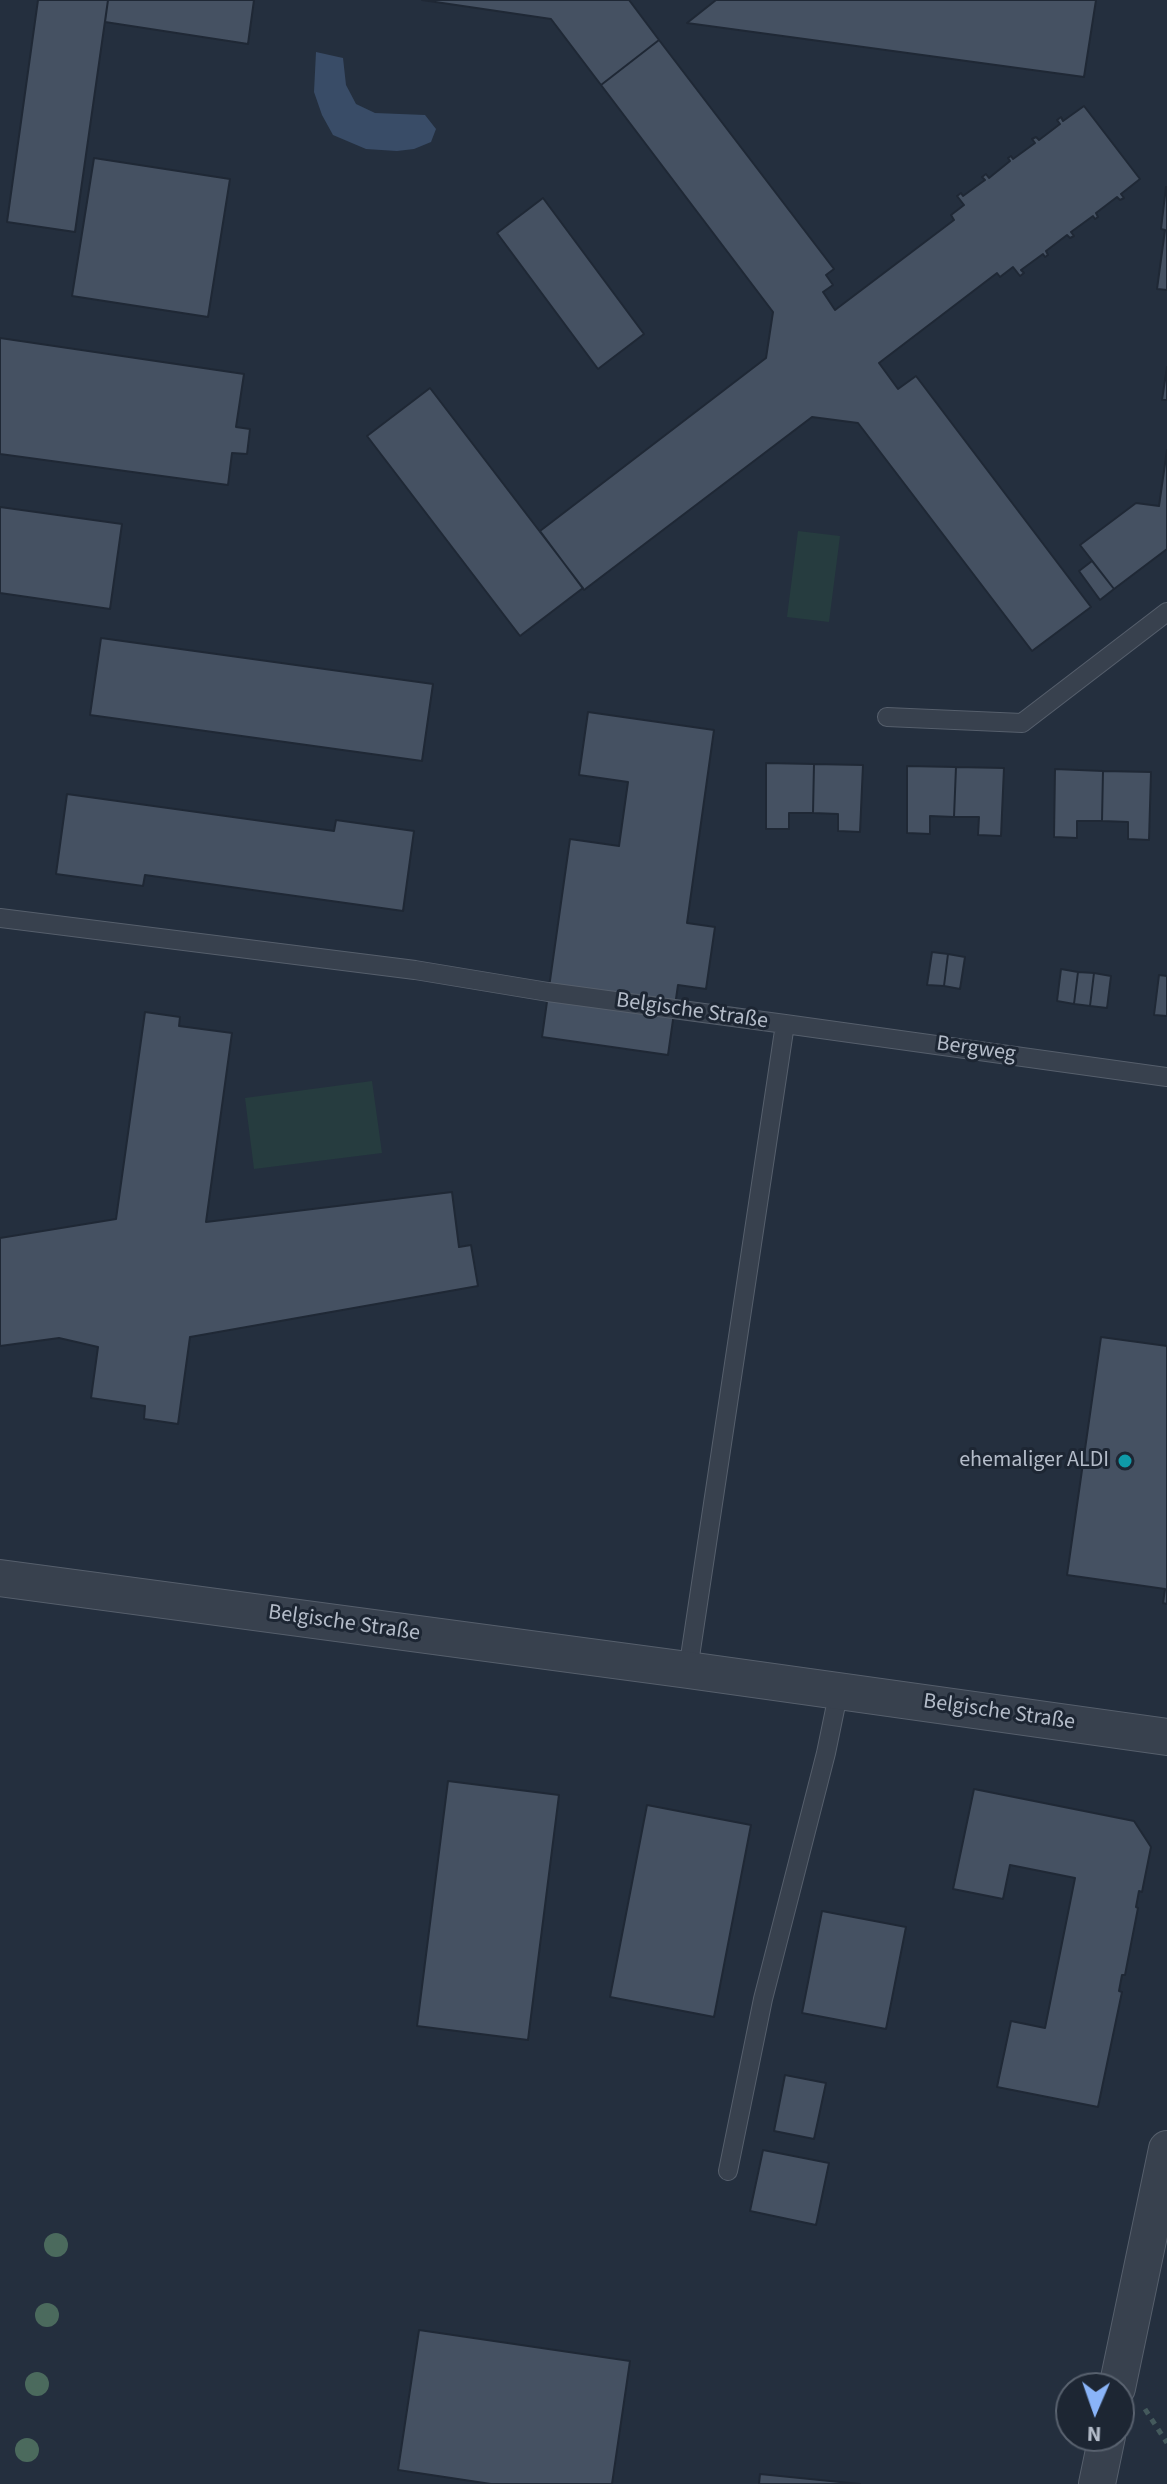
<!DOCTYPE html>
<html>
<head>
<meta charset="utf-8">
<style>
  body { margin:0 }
  #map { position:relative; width:1167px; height:2484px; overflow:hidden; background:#242f3e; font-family:"Source Sans 3",sans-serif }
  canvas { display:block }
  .north { position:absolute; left:1055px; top:2372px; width:80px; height:80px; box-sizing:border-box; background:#1d2633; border:2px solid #59626f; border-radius:50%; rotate:182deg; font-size:22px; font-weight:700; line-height:32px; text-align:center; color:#b4bcc9 }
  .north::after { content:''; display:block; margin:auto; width:28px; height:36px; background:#8ab4f8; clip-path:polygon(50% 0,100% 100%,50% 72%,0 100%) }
</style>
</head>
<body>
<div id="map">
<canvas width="1167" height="2484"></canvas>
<div class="north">N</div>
</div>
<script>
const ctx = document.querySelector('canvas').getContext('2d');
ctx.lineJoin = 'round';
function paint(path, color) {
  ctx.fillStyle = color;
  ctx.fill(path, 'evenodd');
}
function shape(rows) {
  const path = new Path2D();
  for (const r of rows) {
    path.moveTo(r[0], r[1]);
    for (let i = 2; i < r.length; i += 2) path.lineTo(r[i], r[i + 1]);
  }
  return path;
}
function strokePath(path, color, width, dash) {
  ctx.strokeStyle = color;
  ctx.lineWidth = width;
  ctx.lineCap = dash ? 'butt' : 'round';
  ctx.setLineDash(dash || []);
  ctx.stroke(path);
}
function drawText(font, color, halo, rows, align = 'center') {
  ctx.font = font + ' "Source Sans 3",sans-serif';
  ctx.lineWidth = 6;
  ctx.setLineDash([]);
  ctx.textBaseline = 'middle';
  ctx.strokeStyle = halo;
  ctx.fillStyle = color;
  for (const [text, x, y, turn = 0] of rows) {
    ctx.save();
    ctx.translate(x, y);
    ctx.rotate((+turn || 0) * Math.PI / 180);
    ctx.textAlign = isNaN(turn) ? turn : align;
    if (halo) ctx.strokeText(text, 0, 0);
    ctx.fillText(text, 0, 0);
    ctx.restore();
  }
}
const green = shape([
  [798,531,840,536,829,622,787,617],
  [372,1081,382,1153,254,1169,245,1098]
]);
const water = shape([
  [316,52,343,58,346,85,356,104,375,113,425,115,436,129,431,142,414,149,397,151,366,149,333,135,322,115,314,92]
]);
const building = shape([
  [38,0,108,0,75,232,7,222,38,0],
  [108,0,254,0,248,44,105,22,108,0],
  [422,0,629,0,659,40,601,85,551,19,422,0],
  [716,0,1096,0,1084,77,687,23,716,0],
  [659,40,834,269,826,275,833,285,823,292,835,310,954,220,951,215,964,205,957,196,961,193,963,196,985,180,982,177,986,174,989,178,1010,161,1008,158,1011,156,1013,159,1035,143,1032,139,1036,137,1039,140,1060,124,1057,120,1061,117,1063,121,1084,106,1140,179,1121,194,1124,198,1120,200,1117,197,1096,213,1098,217,1095,219,1093,216,1071,232,1074,236,1070,238,1067,235,1046,251,1048,255,1045,257,1043,254,1021,270,1024,273,1020,276,1013,267,1000,277,997,273,879,363,898,389,916,376,1091,607,1032,651,858,423,812,417,584,590,540,531,766,358,773,312,601,85,659,40],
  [94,158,230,179,208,317,72,296,94,158],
  [1166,187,1167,187,1167,290,1157,289,1165,230,1161,229,1166,187],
  [543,198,644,334,598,369,497,233,543,198],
  [0,338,244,374,236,427,250,429,247,454,232,453,228,485,0,454,0,338],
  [1167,367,1167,400,1162,400,1167,367],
  [430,388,583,588,520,636,367,436,430,388],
  [1167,450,1167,549,1114,589,1080,545,1136,503,1159,506,1167,450],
  [0,507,122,524,110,609,0,593,0,507],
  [1092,561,1114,589,1100,600,1079,571,1092,561],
  [101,638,433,684,422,761,90,715,101,638],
  [588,712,714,730,687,923,715,927,706,989,678,985,668,1055,542,1037,570,839,619,846,628,782,579,775,588,712],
  [766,763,814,764,813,813,789,813,789,829,766,829,766,763],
  [814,764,863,765,860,832,838,831,838,814,813,813,814,764],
  [907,766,956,767,954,817,930,816,930,834,907,833,907,766],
  [956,767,1004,768,1001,836,978,835,979,817,954,817,956,767],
  [1055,769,1103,771,1102,821,1077,821,1077,838,1054,837,1055,769],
  [1103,771,1151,772,1149,840,1128,839,1128,822,1102,821,1103,771],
  [67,794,334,831,336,820,414,831,403,911,145,875,143,886,56,874,67,794],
  [932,952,948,954,944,986,927,985,932,952],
  [948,954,965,957,960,989,944,986,948,954],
  [1061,969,1078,972,1074,1004,1057,1001,1061,969],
  [1078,972,1094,973,1090,1006,1074,1004,1078,972],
  [1094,973,1111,976,1107,1008,1090,1006,1094,973],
  [1159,975,1167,976,1167,1016,1154,1015,1159,975],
  [145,1012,180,1017,179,1026,232,1033,206,1222,452,1192,459,1247,471,1245,478,1286,190,1337,178,1424,144,1419,145,1406,91,1398,98,1347,59,1338,0,1346,0,1238,116,1219,145,1012],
  [1101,1337,1167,1346,1167,1604,1163,1603,1165,1589,1067,1575,1101,1337],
  [448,1781,559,1795,528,2040,417,2026,448,1781],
  [974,1789,1134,1821,1151,1847,1142,1892,1139,1891,1136,1907,1138,1908,1125,1975,1122,1975,1119,1991,1122,1992,1098,2107,997,2087,1011,2021,1045,2028,1075,1878,1010,1865,1003,1899,953,1889,974,1789],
  [647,1805,751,1825,714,2017,610,1997,647,1805],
  [822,1911,906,1927,886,2029,802,2013,822,1911],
  [785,2075,826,2083,814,2139,774,2131,785,2075],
  [763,2150,829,2163,816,2225,750,2211,763,2150],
  [419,2330,630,2361,612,2484,491,2484,398,2470,419,2330],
  [760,2474,860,2484,759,2484,760,2474]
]);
const path = shape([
  [1145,2409,1167,2443]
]);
const lane = shape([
  [887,717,1022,723,1167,612],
  [0,918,415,970,548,992,785,1024,688,1670],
  [785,1024,1167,1077],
  [728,2171,763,1999,826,1753,839,1690]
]);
const street = shape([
  [0,1578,688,1670,1167,1737],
  [1117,2388,1167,2149],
  [1097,2484,1107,2436]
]);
const trees = [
  [56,2245],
  [47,2315],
  [37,2384],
  [27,2450]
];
const markers = [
  [1125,1461,8,"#0f9aa8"]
];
const streetNames = [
  ["Belgische Straße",692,1012,8],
  ["Bergweg",976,1050,8],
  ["Belgische Straße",344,1624,8],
  ["Belgische Straße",999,1713,8]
];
const poiNames = [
  ["ehemaliger ALDI",1109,1461]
];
paint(green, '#263c3f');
paint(water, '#394c67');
paint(building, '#455162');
strokePath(building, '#1f2835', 2);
strokePath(lane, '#565f6c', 20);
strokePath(street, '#565f6c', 38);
strokePath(path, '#44595c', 5, [6, 6]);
strokePath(lane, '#38414e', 18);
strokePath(street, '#38414e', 36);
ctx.fillStyle = '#4b6a5d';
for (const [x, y] of trees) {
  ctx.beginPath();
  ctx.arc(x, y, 12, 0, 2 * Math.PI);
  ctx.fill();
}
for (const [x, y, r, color] of markers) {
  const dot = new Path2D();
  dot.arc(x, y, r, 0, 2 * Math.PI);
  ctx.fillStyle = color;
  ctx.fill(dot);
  strokePath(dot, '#1d2633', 3);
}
drawText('22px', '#b4bcc9', '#1d2633', streetNames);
drawText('22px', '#b4bcc9', '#1d2633', poiNames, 'right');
</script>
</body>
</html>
